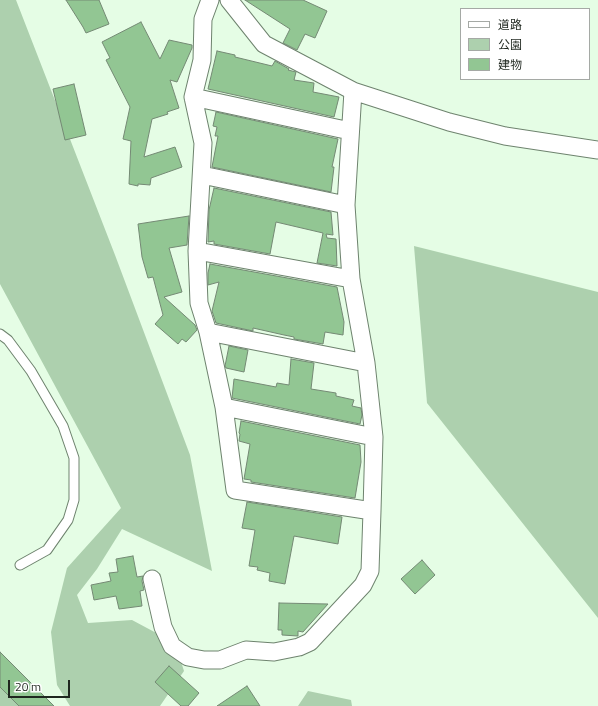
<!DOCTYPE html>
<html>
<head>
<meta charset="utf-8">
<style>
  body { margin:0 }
  #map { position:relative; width:598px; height:706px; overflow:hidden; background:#e5fde5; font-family:"Titillium Web","Noto Sans JP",sans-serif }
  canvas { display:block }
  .legend { position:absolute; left:460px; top:8px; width:130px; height:72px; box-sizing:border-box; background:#fff; border:1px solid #a5a9a5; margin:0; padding:5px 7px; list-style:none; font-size:12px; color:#1f271f }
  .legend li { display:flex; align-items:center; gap:8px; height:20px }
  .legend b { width:20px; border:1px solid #a5a9a5 }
  .scale { position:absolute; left:8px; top:680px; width:62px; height:18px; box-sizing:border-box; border:2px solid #1f271f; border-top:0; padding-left:5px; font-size:12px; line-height:14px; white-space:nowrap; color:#1f271f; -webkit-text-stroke:3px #fff; paint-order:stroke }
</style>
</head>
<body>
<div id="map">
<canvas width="598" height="706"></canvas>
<ul class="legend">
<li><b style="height:5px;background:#fff"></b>道路</li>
<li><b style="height:11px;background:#add0ae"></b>公園</li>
<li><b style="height:11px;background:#92c693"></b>建物</li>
</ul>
<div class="scale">20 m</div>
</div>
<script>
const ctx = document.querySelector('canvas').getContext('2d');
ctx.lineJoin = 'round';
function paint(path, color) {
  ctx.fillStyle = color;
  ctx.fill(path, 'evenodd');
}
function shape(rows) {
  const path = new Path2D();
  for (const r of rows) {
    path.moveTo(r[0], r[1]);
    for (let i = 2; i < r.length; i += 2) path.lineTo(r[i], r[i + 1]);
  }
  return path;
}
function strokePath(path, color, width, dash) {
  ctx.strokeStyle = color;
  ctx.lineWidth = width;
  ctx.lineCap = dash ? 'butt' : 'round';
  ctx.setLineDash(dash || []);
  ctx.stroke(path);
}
const green = shape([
  [0,0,16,0,115,255,190,455,212,571,122,529,97,569,77,595,88,623,132,620,175,643,184,671,160,706,70,706,57,685,51,632,67,568,121,508,0,284],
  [414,246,598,292,598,618,427,403],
  [0,687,19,706,0,706],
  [308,691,351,700,352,706,298,706]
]);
const building = shape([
  [66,0,99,0,109,24,86,33,83,27,66,0],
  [245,0,303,0,327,11,315,38,305,34,297,50,283,43,290,29,245,0],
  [141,22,160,59,169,40,192,45,192,48,177,82,170,80,179,108,167,112,168,114,152,119,144,157,175,147,182,167,151,178,150,185,138,184,138,186,129,184,131,141,123,139,130,107,106,60,110,58,102,42,141,22],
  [217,51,235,55,235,57,272,66,275,61,289,69,288,70,296,72,294,80,314,83,313,92,339,97,334,117,208,89,217,51],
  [74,84,86,135,65,140,53,89,74,84],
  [216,112,338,139,332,167,334,167,331,192,212,167,218,136,215,136,217,127,213,126,216,112],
  [214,188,331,212,333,235,326,234,327,238,336,239,337,266,317,263,323,233,276,222,270,254,214,244,214,241,208,242,209,210,214,188],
  [189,216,187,245,169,248,182,292,164,297,195,325,197,330,186,342,182,339,178,344,155,324,163,315,153,277,148,278,142,257,138,224,189,216],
  [210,264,337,287,344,322,343,335,325,332,323,344,294,339,294,337,284,335,253,328,253,331,216,323,212,311,219,282,208,285,208,273,210,264],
  [229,346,248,350,244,372,226,368,225,366,229,346],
  [291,359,314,363,311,389,336,393,336,396,354,400,352,406,361,408,362,415,360,424,232,398,234,379,276,387,277,383,289,385,291,359],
  [241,421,360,445,361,462,355,498,251,482,251,480,244,479,250,444,239,441,240,434,239,433,241,421],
  [247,502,342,517,338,544,294,536,285,584,269,581,270,573,257,570,258,567,249,566,255,530,242,528,247,502],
  [133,556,137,577,143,576,142,581,144,590,140,591,142,606,119,609,116,596,94,600,91,585,111,581,109,573,118,572,116,559,133,556],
  [422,560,435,575,415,594,401,579,422,560],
  [279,603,328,604,303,632,298,631,298,636,282,635,282,630,278,630,279,603],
  [0,652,54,706,19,706,0,687,0,652],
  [169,666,199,693,188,706,181,706,155,682,169,666],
  [247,686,260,706,217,706,247,686]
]);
const lane = shape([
  [0,334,8,340,31,371,63,426,74,458,74,500,68,520,47,550,20,565]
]);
const street = shape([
  [210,0,203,19,202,60,193,97,203,143,197,251,199,303,208,332,224,407,235,490,372,511,374,437,366,363,351,279,346,205,353,91],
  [229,0,264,44,353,91,449,122,505,136,598,150],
  [193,97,350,131],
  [202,175,346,205],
  [197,251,351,279],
  [208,332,366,363],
  [224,407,374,437],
  [152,579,163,627,172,646,188,657,204,660,220,660,246,650,274,652,299,647,310,642,363,585,370,571,372,511]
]);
paint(green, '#add0ae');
paint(building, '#92c693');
strokePath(building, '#748974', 1);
strokePath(lane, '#6e836e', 11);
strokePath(street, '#6e836e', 19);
strokePath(lane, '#fff', 9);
strokePath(street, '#fff', 17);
</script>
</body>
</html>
